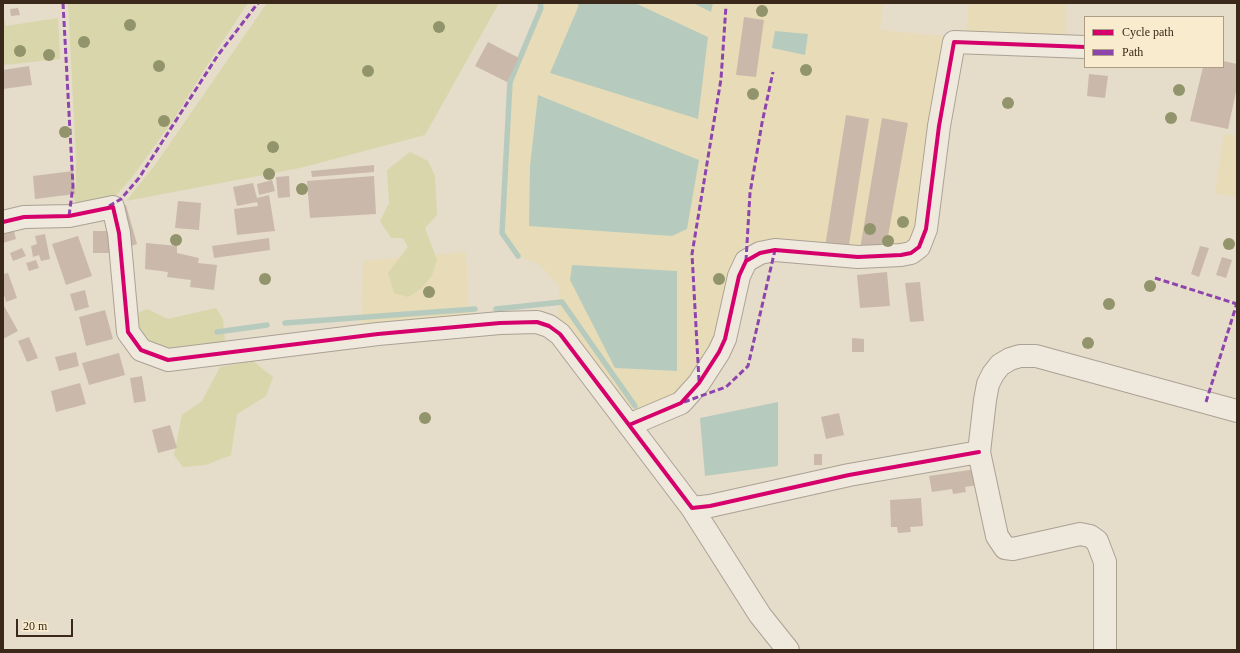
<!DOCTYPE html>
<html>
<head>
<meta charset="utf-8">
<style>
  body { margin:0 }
  #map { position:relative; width:1240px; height:653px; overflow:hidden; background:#e6dcca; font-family:Georgia,serif }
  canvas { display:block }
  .frame { position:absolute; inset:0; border:4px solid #3a291b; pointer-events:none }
  .legend { position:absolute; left:1084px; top:16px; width:140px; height:52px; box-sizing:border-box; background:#f9ebce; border:1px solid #ad9d86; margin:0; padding:5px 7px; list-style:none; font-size:12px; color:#3a291b }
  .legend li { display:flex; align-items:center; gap:8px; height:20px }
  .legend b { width:20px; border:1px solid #ad9d86 }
  .scale { position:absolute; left:16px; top:619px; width:57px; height:18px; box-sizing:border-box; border:2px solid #3a291b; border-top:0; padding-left:5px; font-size:12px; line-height:14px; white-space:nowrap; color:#3a291b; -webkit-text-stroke:3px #f9ebce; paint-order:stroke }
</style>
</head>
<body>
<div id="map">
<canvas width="1240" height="653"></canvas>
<div class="frame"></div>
<ul class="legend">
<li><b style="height:5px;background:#d6006c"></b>Cycle path</li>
<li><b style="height:5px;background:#8e44ad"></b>Path</li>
</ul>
<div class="scale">20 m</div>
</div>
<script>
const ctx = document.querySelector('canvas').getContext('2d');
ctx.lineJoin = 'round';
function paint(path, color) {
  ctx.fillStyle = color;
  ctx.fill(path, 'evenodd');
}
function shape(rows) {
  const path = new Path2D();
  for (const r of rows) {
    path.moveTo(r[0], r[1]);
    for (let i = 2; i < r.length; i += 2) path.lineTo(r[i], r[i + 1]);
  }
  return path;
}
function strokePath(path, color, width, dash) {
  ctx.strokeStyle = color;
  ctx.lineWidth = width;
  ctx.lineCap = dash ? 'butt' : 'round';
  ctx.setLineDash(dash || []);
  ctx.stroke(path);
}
const farmland = shape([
  [540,3,883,3,880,30,950,37,912,247,901,250,781,242,761,242,743,244,728,279,719,338,689,379,666,402,633,412,621,406,558,323,559,286,540,265,518,256,502,233,510,82,541,8],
  [969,3,1066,3,1066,54,965,41],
  [1224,134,1237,135,1237,197,1215,193],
  [466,252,469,318,362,326,363,261]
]);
const green = shape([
  [68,3,248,3,211,59,172,122,130,180,116,195,93,204,78,204,73,198,76,185,76,156],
  [267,3,499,3,425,135,300,168,126,201,155,165],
  [3,15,6,26,58,18,60,59,3,65],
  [410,152,428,161,435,176,437,215,425,228,437,260,432,275,422,288,408,297,394,293,388,273,408,247,403,238,391,238,380,221,389,203,387,170],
  [216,308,223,319,225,342,177,349,152,347,139,334,136,314,147,309,168,319],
  [253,361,273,377,266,396,237,414,231,455,206,465,183,467,174,455,182,415,202,401,220,367]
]);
const water = shape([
  [576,3,635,3,708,37,698,119,550,73,579,5],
  [693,3,713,3,711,12],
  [775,31,808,34,805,55,772,48],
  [538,95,699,160,687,229,672,236,529,226,530,166],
  [572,265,677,271,677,371,615,368,570,280],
  [778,402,778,466,705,476,700,418]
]);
const stream = shape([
  [518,256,502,233,510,82,541,8,540,3],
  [496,309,562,302,635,406],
  [285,323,475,309],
  [217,332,267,325]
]);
const building = shape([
  [18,8,20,15,11,16,10,9],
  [744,17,764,20,756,77,736,75],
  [488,42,519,58,507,82,475,66],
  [1223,61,1237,64,1237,87,1228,129,1190,121,1203,67,1223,67],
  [29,66,32,85,3,89,3,70],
  [1089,74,1108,76,1105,98,1087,96],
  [846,115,869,119,847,257,824,253],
  [882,118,908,123,884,259,859,255],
  [374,165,374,172,312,177,311,171],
  [73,171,75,194,35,199,33,176],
  [289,176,290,197,278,198,276,177],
  [374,176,376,214,310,218,307,181],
  [272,180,275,191,259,195,257,184],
  [253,183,257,198,269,195,275,231,237,235,234,209,258,206,257,202,237,206,233,187],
  [178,201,201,203,199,230,175,228],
  [126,205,137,244,128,247,117,207],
  [12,223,16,239,3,243,3,225],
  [93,231,113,231,114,253,93,253],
  [45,234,50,259,41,261,39,255,33,257,31,246,37,244,35,236],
  [78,236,92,276,66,285,52,244],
  [269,238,270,250,214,258,212,246],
  [146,243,177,246,177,253,199,258,198,263,217,265,214,290,190,287,191,280,167,277,168,272,145,269],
  [1200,246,1209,248,1199,277,1191,274],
  [22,248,26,256,13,261,10,253],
  [1222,257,1232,260,1226,278,1216,275],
  [36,260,39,268,29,271,26,263],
  [887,272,890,306,860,308,857,275],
  [8,273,17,298,6,302,3,291,3,274],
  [920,282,924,321,910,322,905,283],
  [85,290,89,307,75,311,70,294],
  [3,304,18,331,3,339],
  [105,310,113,339,86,346,79,317],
  [29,337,38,358,27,362,18,341],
  [852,338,864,339,864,352,852,352],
  [76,352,79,366,59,371,55,357],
  [119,353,125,375,89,385,82,363],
  [142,376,146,401,134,403,130,378],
  [80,383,86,404,56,412,51,391],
  [839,413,844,435,826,439,821,417],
  [170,425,177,448,158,453,152,430],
  [814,454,822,454,822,465,814,465],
  [976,469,978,485,965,487,966,492,953,494,952,489,932,492,929,476],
  [921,498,923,526,910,527,911,532,898,533,897,527,891,527,890,500]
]);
const street = shape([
  [3,222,24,217,69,216,113,207,119,233,128,332,141,350,168,360,378,334,500,323,537,322,549,326,560,334,692,508,710,506,849,475,979,452],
  [629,425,681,403,699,383,719,352,725,339,739,276,746,261,760,253,775,250,858,257,901,255,911,253,919,247,926,229,939,126,954,42,1085,47],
  [692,508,760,615,788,650],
  [1105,650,1105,562,1097,541,1090,536,1080,534,1013,549,1005,548,997,536,979,452,985,400,988,384,993,374,1000,365,1010,359,1020,356,1036,356,1237,411]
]);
const quiet = shape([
  [63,3,73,186,69,216],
  [109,206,121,199,139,178,218,55,258,3],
  [746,261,750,193,762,123,773,72],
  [1155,278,1237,304],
  [699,381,692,254,721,79,726,6],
  [684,402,726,387,748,366,775,250],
  [1206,402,1237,303]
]);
const cycleway = shape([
  [3,222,24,217,69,216,113,207,119,233,128,332,141,350,168,360,378,334,500,323,537,322,549,326,560,334,692,508,710,506,849,475,979,452],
  [629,425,681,403,699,383,719,352,725,339,739,276,746,261,760,253,775,250,858,257,901,255,911,253,919,247,926,229,939,126,954,42,1085,47]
]);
const trees = [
  [762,11],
  [130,25],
  [439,27],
  [84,42],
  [20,51],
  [49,55],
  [159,66],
  [806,70],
  [368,71],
  [1179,90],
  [753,94],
  [1008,103],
  [1171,118],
  [164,121],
  [65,132],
  [273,147],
  [269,174],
  [302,189],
  [903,222],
  [870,229],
  [176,240],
  [888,241],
  [1229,244],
  [265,279],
  [719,279],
  [1150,286],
  [429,292],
  [1109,304],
  [1088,343],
  [425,418]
];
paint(farmland, '#e8dcb8');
paint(green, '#d8d6aa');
paint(water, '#b6cbbd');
strokePath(stream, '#b6cbbd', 5.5);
paint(building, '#cab9aa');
strokePath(street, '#aba194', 24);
strokePath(street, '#eee8dd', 22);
strokePath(quiet, '#8e44ad', 3, [6, 3]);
strokePath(cycleway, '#d6006c', 4);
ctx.fillStyle = '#92946c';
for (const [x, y] of trees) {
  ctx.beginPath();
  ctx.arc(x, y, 6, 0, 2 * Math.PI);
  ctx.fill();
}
</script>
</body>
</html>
